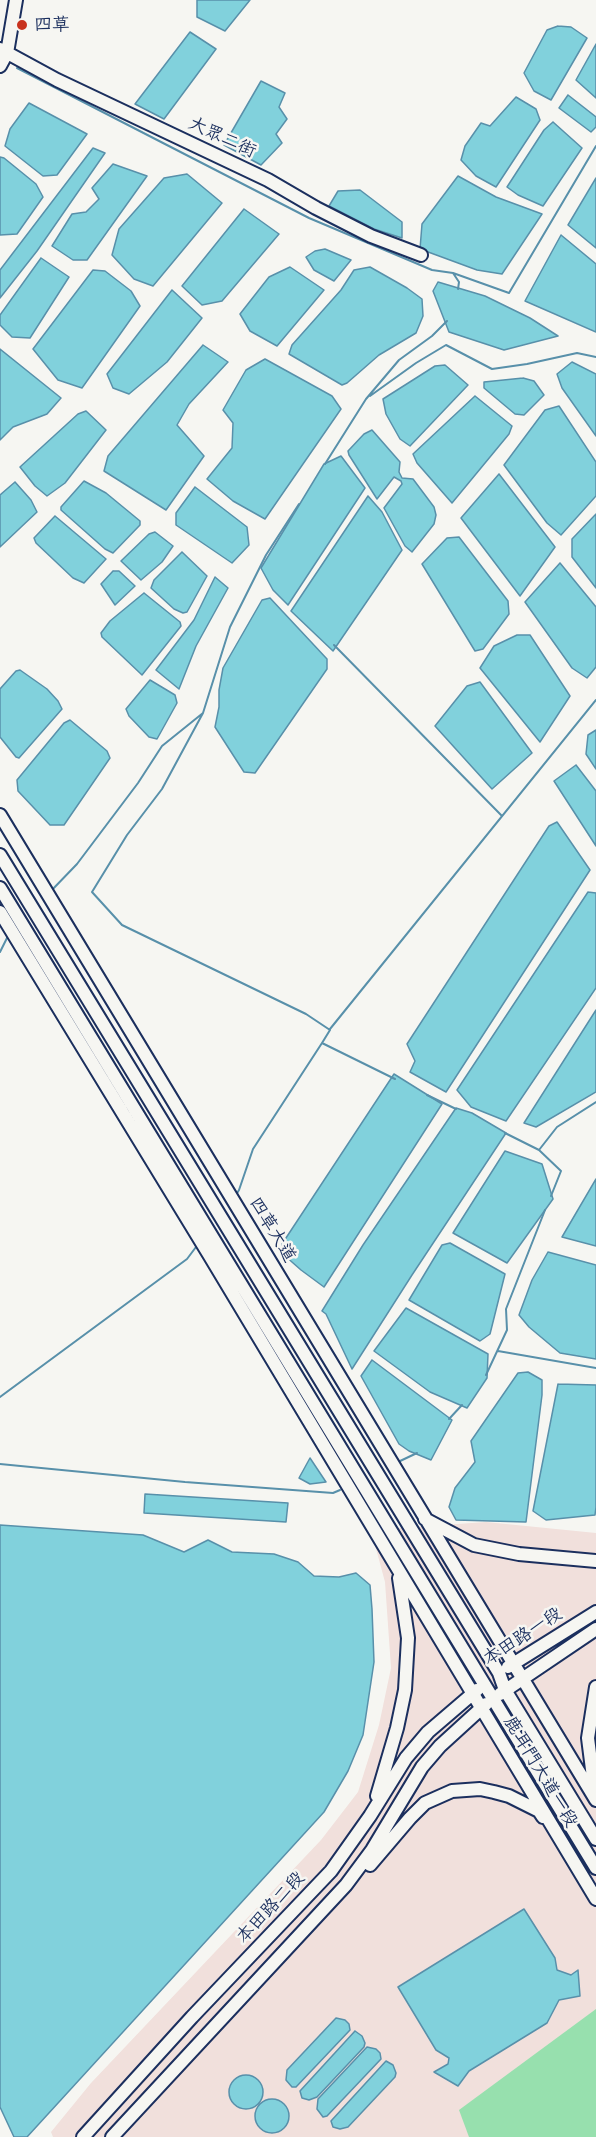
<!DOCTYPE html>
<html>
<head>
<meta charset="utf-8">
<style>
  body { margin:0 }
  canvas { display:block; background:#f6f6f2 }
</style>
</head>
<body>
<canvas width="596" height="2137"></canvas>
<script>
const ctx = document.querySelector('canvas').getContext('2d');
ctx.lineJoin = 'round';
function paint(path, color) {
  ctx.fillStyle = color;
  ctx.fill(path, 'evenodd');
}
function shape(rows) {
  const path = new Path2D();
  for (const r of rows) {
    if (r.length === 3) {
      path.moveTo(r[0] + r[2], r[1]);
      path.arc(r[0], r[1], r[2], 0, 2 * Math.PI);
      continue;
    }
    path.moveTo(r[0], r[1]);
    for (let i = 2; i < r.length; i += 2) path.lineTo(r[i], r[i + 1]);
  }
  return path;
}
function strokePath(path, color, width, dash) {
  ctx.strokeStyle = color;
  ctx.lineWidth = width;
  ctx.lineCap = dash ? 'butt' : 'round';
  ctx.setLineDash(dash || []);
  ctx.stroke(path);
}
function drawText(font, color, halo, rows, align = 'center') {
  ctx.font = font + ' "Balsamiq Sans","LXGW WenKai TC",sans-serif';
  ctx.lineWidth = 5;
  ctx.setLineDash([]);
  ctx.textBaseline = 'middle';
  ctx.strokeStyle = halo;
  ctx.fillStyle = color;
  for (const [text, x, y, turn = 0] of rows) {
    ctx.save();
    ctx.translate(x, y);
    ctx.rotate((+turn || 0) * Math.PI / 180);
    ctx.textAlign = isNaN(turn) ? turn : align;
    if (halo) ctx.strokeText(text, 0, 0);
    ctx.fillText(text, 0, 0);
    ctx.restore();
  }
}
const built = shape([
  [486,1522,596,1533,596,2137,53,2137,51,2132,91,2083,321,1840,358,1792,379,1725,391,1668,385,1582,371,1530]
]);
const green = shape([
  [596,2009,596,2137,469,2137,459,2110]
]);
const water = shape([
  [197,0,250,0,225,31,197,17,197,0],
  [558,26,571,27,587,38,551,100,534,91,524,73,547,30,558,26],
  [190,32,216,49,164,119,135,104,190,32],
  [596,44,596,98,576,80,596,44],
  [261,81,285,93,279,107,287,119,276,134,282,143,261,165,224,145,261,81],
  [568,95,596,117,596,127,591,132,559,108,568,95],
  [516,97,536,109,540,120,496,187,476,176,461,160,465,146,481,123,490,126,516,97],
  [29,103,87,134,57,175,43,176,5,146,10,129,29,103],
  [553,122,582,148,543,206,518,195,507,187,544,130,553,122],
  [93,148,105,153,37,251,0,298,0,270,93,148],
  [0,157,4,158,36,184,43,197,17,234,0,235,0,157],
  [113,164,147,176,87,260,73,260,52,246,72,214,86,212,99,199,92,188,113,164],
  [187,174,222,203,153,286,134,279,112,255,119,229,164,178,187,174],
  [458,176,496,197,542,214,502,274,477,270,420,249,422,224,458,176],
  [596,178,596,248,568,225,596,178],
  [360,190,402,222,402,238,374,229,329,206,338,191,360,190],
  [244,209,279,234,222,301,202,305,182,286,244,209],
  [561,235,596,264,596,332,525,301,561,235],
  [325,249,351,260,334,281,314,270,306,257,315,251,325,249],
  [41,258,69,277,30,338,12,337,0,325,0,315,41,258],
  [290,267,324,290,277,346,250,331,240,314,269,277,290,267],
  [370,267,407,288,422,299,423,316,416,333,379,355,347,383,342,385,289,354,292,345,341,290,354,270,370,267],
  [93,270,105,271,131,291,140,306,82,388,58,380,33,349,93,270],
  [438,282,485,296,530,318,558,336,504,350,449,332,433,291,438,282],
  [172,290,202,318,167,362,129,394,113,388,107,374,172,290],
  [203,345,228,362,189,404,177,425,204,456,166,510,104,471,108,456,203,345],
  [0,349,61,398,47,414,13,427,0,440,0,349],
  [265,359,332,396,341,409,265,519,233,501,207,479,232,448,233,423,223,410,246,370,265,359],
  [572,362,596,374,596,436,562,388,557,374,572,362],
  [445,365,468,385,410,446,400,439,386,414,383,399,435,366,445,365],
  [523,378,534,381,544,395,524,415,515,414,484,388,484,382,523,378],
  [475,396,512,426,509,434,452,503,417,463,413,454,475,396],
  [559,406,596,462,596,496,561,535,547,523,504,465,545,410,559,406],
  [86,411,106,430,65,483,47,496,35,486,20,467,78,414,86,411],
  [372,430,400,462,399,472,402,478,413,479,434,507,436,515,434,524,412,552,405,546,384,508,402,484,401,481,394,477,377,499,349,455,348,451,364,434,372,430],
  [341,456,365,488,288,605,273,590,261,568,324,464,341,456],
  [499,474,555,547,520,596,461,518,499,474],
  [84,481,106,493,140,521,140,525,113,553,105,549,61,510,61,507,84,481],
  [15,482,31,500,37,512,0,547,0,495,15,482],
  [195,487,247,527,249,545,232,563,176,525,176,513,195,487],
  [368,496,382,512,402,550,333,651,291,611,368,496],
  [596,514,596,588,572,557,572,539,596,514],
  [55,516,106,559,84,583,73,578,36,543,34,538,55,516],
  [155,532,173,546,162,562,141,580,121,561,149,534,155,532],
  [459,537,508,601,509,614,483,649,475,651,422,564,447,538,459,537],
  [182,552,207,576,187,612,183,613,174,609,151,588,154,580,182,552],
  [560,563,596,607,596,667,587,678,572,668,525,602,560,563],
  [113,571,119,571,135,586,115,605,101,584,113,571],
  [215,577,228,588,196,646,179,689,156,670,194,620,215,577],
  [144,593,180,622,181,626,142,675,102,637,101,633,110,621,144,593],
  [270,598,327,659,327,669,255,773,244,772,215,727,219,707,219,690,223,668,262,600,270,598],
  [517,635,530,635,570,696,540,742,480,668,494,646,517,635],
  [20,670,47,689,58,701,62,709,19,758,16,757,0,737,0,689,16,671,20,670],
  [150,680,175,695,177,703,157,739,149,737,129,716,126,709,150,680],
  [480,682,532,753,492,789,435,726,467,686,480,682],
  [70,720,107,751,110,758,64,825,50,825,18,791,17,780,64,723,70,720],
  [596,730,596,769,586,754,588,735,596,730],
  [576,765,596,791,596,846,554,781,576,765],
  [557,822,590,870,446,1092,410,1072,415,1061,407,1044,549,826,557,822],
  [588,892,596,893,596,988,506,1121,471,1107,457,1090,588,892],
  [596,1010,596,1092,536,1127,524,1123,596,1010],
  [394,1074,442,1104,324,1287,301,1270,284,1255,282,1244,394,1074],
  [456,1108,472,1113,506,1133,412,1275,352,1369,326,1314,322,1311,363,1245,456,1108],
  [505,1151,542,1164,553,1199,507,1263,453,1233,505,1151],
  [596,1179,596,1246,562,1237,596,1179],
  [450,1243,505,1274,490,1334,480,1341,409,1300,442,1245,450,1243],
  [548,1252,596,1265,596,1359,560,1353,529,1327,519,1315,532,1280,548,1252],
  [406,1308,488,1354,487,1378,467,1408,430,1392,374,1351,406,1308],
  [372,1360,452,1420,431,1460,409,1451,399,1444,361,1376,372,1360],
  [528,1372,542,1380,542,1395,526,1522,456,1520,449,1507,455,1488,475,1462,471,1441,518,1373,528,1372],
  [558,1384,596,1385,596,1507,595,1515,546,1520,533,1511,558,1384],
  [310,1458,326,1482,310,1484,299,1478,310,1458],
  [145,1494,288,1503,286,1522,144,1513,145,1494],
  [0,1525,143,1535,184,1552,208,1540,232,1552,274,1554,298,1562,314,1576,339,1577,356,1573,370,1585,372,1609,374,1662,363,1735,348,1771,324,1812,27,2137,14,2137,0,2107,0,1525],
  [524,1909,555,1958,557,1970,571,1975,578,1970,580,1996,559,2000,547,2023,469,2071,458,2086,434,2072,448,2064,449,2058,436,2050,398,1987,524,1909],
  [336,2018,345,2020,349,2024,350,2030,296,2087,292,2087,286,2080,287,2070,336,2018],
  [355,2031,362,2036,365,2043,364,2047,317,2097,309,2100,302,2098,300,2091,355,2031],
  [367,2047,376,2049,380,2053,381,2059,327,2116,323,2117,317,2109,318,2099,367,2047],
  [386,2061,393,2065,396,2073,395,2077,348,2127,340,2129,333,2127,331,2121,386,2061],
  [246,2092,17],
  [272,2116,17]
]);
const stream = shape([
  [17,68,309,218,432,270,453,273,509,293,596,146],
  [453,273,459,282,458,289],
  [370,396,416,363,446,345,492,369,527,364,577,353,596,357],
  [325,464,366,399,399,360,432,336,447,321],
  [334,645,502,816],
  [203,713,162,789,127,835,92,892,122,925,306,1014,330,1030,322,1043,395,1079],
  [50,892,77,864,138,783,162,746,203,713,230,627,266,555,299,504],
  [0,952,8,936],
  [330,1029,596,700],
  [427,1095,456,1109],
  [505,1133,539,1150,561,1171,551,1196],
  [539,1150,557,1127,596,1102],
  [236,1195,239,1190,253,1149,322,1043],
  [498,1351,596,1368],
  [486,1375,507,1330,506,1309,545,1210],
  [0,1397,187,1259,196,1247],
  [449,1419,462,1405],
  [398,1462,417,1453],
  [0,1464,185,1482,333,1493,340,1490]
]);
const minor = shape([
  [0,49,57,80,268,180,316,208,371,236,421,255],
  [0,66,7,53,16,0],
  [0,815,596,1800],
  [0,855,499,1673,505,1690,596,1839],
  [0,888,596,1868],
  [0,912,210,1256,596,1899],
  [425,1519,474,1545,519,1554,596,1561],
  [508,1667,596,1612],
  [500,1694,596,1629],
  [595,1793,588,1738,596,1687],
  [377,1796,397,1728,405,1690,408,1638,399,1578],
  [370,1865,410,1818,425,1803,452,1791,480,1789,494,1792,509,1796,539,1811,543,1817],
  [83,2137,192,2017,331,1871,370,1816,406,1758,428,1732,477,1690],
  [112,2137,346,1885,372,1850,422,1767,440,1746,486,1704]
]);
const markers = [
  [22,25,6,"#c8321e"]
];
const poiNames = [
  ["四草",34,25]
];
const streetNames = [
  ["大眾二街",222,138,25],
  ["四草大道",272,1230,59],
  ["本田路一段",523,1637,-33],
  ["鹿耳門大道一段",540,1772,59],
  ["本田路二段",271,1908,-47]
];
paint(built, '#f1e0dc');
paint(green, '#97e0ae');
paint(water, '#81d1dc');
strokePath(water, '#5890aa', 1.5);
strokePath(stream, '#5890aa', 2);
strokePath(minor, '#1b2f5e', 16);
strokePath(minor, '#f6f6f2', 12);
for (const [x, y, r, color] of markers) {
  const dot = new Path2D();
  dot.arc(x, y, r, 0, 2 * Math.PI);
  ctx.fillStyle = color;
  ctx.fill(dot);
  strokePath(dot, '#f6f6f2', 2);
}
drawText('18px', '#1b2f5e', '#f6f6f2', poiNames, 'left');
drawText('18px', '#1b2f5e', '#f6f6f2', streetNames);
</script>
</body>
</html>
